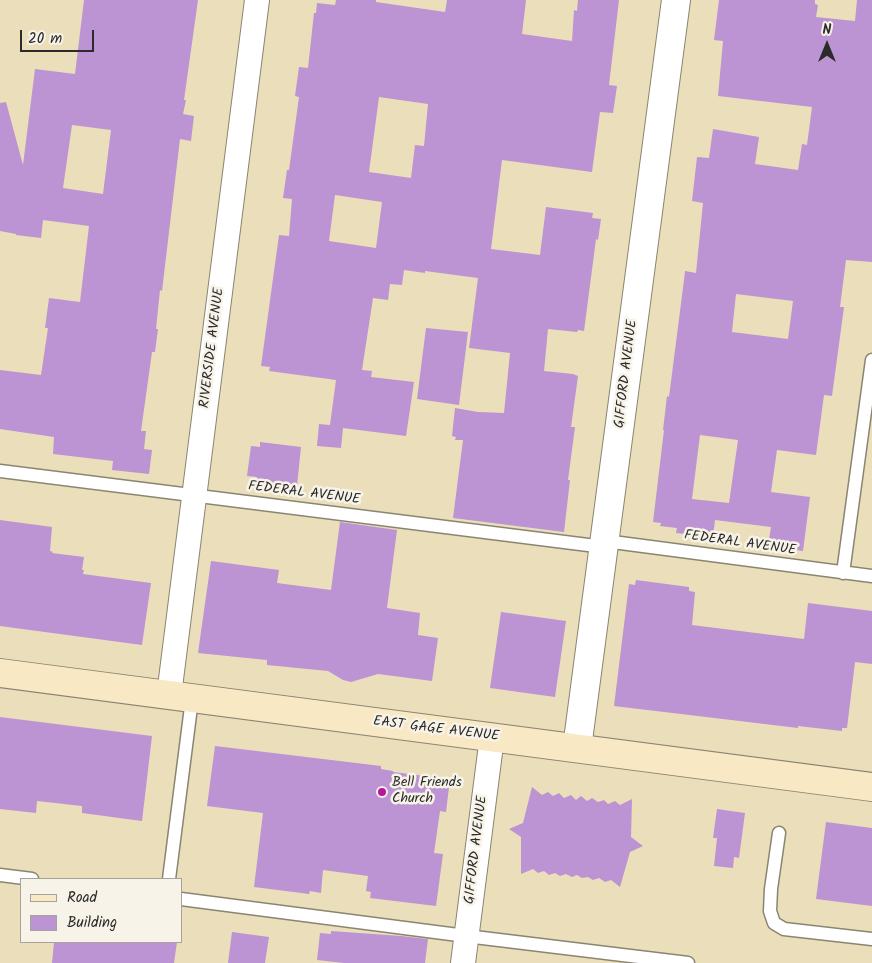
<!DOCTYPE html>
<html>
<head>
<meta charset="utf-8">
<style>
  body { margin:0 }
  #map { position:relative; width:872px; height:963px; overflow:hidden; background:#eadfba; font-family:Kalam,sans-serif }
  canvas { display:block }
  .legend { position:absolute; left:20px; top:878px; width:162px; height:65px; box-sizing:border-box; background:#f7f3e8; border:1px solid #a5a39c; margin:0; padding:6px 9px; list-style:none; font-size:15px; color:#2b2b2b }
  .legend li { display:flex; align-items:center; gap:10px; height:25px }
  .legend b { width:25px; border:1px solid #a5a39c }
  .north { position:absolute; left:802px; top:20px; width:50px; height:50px; -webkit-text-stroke:4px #f7f3e8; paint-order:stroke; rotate:0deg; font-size:14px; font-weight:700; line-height:20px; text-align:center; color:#2b2b2b }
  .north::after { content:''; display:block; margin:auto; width:18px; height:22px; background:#2b2b2b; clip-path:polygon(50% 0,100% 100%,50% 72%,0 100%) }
  .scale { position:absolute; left:20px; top:30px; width:74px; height:22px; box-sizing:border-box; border:2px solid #2b2b2b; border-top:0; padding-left:6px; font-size:15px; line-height:18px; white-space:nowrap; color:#2b2b2b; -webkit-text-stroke:4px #f7f3e8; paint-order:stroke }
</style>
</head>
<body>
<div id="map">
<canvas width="872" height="963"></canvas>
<ul class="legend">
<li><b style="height:6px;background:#f8e8c3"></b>Road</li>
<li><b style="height:14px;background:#bc93d3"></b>Building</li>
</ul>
<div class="north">N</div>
<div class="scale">20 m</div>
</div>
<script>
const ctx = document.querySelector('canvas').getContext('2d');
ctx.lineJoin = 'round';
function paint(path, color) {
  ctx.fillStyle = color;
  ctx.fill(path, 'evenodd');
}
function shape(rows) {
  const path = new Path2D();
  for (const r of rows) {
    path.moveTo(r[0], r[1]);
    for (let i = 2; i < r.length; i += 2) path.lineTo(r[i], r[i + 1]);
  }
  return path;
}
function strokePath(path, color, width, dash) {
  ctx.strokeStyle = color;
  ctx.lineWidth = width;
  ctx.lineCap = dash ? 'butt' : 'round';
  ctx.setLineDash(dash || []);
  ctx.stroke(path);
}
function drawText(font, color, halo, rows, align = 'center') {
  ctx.font = font + ' Kalam,sans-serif';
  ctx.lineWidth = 5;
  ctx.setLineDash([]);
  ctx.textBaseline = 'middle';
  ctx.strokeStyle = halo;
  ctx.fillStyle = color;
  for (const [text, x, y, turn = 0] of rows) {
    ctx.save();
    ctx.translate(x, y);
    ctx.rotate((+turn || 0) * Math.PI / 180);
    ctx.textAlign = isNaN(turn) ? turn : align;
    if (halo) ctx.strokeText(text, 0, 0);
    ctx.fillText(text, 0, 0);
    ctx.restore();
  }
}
const building = shape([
  [84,0,198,0,184,100,186,100,183,114,194,116,191,141,180,139,162,291,160,290,156,329,158,329,155,352,152,352,141,431,146,431,144,449,152,450,149,474,112,470,113,461,53,454,54,437,0,429,0,370,41,375,48,328,45,328,49,298,80,302,89,226,43,220,41,238,16,235,16,234,0,231,0,103,6,102,23,165,35,69,75,74],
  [72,125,111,130,103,194,63,188],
  [336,0,376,0,376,2,445,12,447,0,526,0,522,34,572,41,574,10,577,11,578,0,619,0,609,85,617,86,613,113,600,112,592,172,502,160,491,249,540,255,546,207,593,213,592,218,601,219,598,240,596,239,584,331,578,330,577,332,548,329,544,371,573,374,578,376,571,427,575,427,568,480,570,480,564,532,453,518,463,440,455,440,456,437,452,436,455,408,478,412,504,413,510,353,469,348,478,278,425,271,425,273,404,270,402,285,390,284,388,300,373,298,362,370,372,371,371,377,414,382,406,436,343,428,341,448,317,446,319,424,330,425,336,380,269,371,270,367,261,366,279,235,289,236,292,199,283,198,287,170,289,170,299,97,295,96,299,67,308,68,314,13,316,13,317,3,335,5],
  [379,97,428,104,424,146,415,145,411,178,369,172],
  [335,195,382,202,376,248,329,241],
  [719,0,815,0,815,4,818,5,816,17,855,21,857,0,872,0,872,262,846,260,840,307,844,307,832,396,824,395,816,455,777,450,771,492,810,497,803,551,768,546,771,527,715,520,713,537,676,533,677,528,660,526,661,523,653,522,664,430,663,430,667,396,669,397,684,280,685,271,696,273,703,203,692,201,697,157,709,158,713,129,759,137,755,164,798,170,802,144,807,145,812,107,718,96,723,41,714,40],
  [736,294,793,301,788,339,732,332],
  [700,435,738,440,729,503,692,499],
  [426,328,468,332,459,405,417,399],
  [260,442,301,447,297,486,256,481,257,477,247,476,251,446,260,447],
  [0,520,52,527,50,551,53,552,52,553,84,557,82,570,84,570,83,574,151,583,142,645,0,626],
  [340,522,397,530,387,608,420,613,418,635,438,638,432,681,378,674,351,682,343,680,328,671,267,665,267,660,198,653,211,561,279,570,277,583,331,590],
  [636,580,689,587,689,591,695,592,692,625,804,639,808,603,872,611,872,664,855,662,847,728,842,728,842,731,798,726,798,728,614,706,629,584,635,585],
  [501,612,566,621,555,697,490,688],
  [0,717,152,736,142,821,82,813,82,806,37,801,36,813,0,809],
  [215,746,381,766,381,769,393,771,393,772,450,779,446,812,440,811,434,853,443,854,436,906,370,898,371,892,366,891,368,876,323,870,321,893,310,891,309,894,254,887,263,813,207,806],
  [532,787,542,795,548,792,553,796,559,793,564,798,571,795,576,800,581,796,587,801,592,798,598,802,604,800,608,804,615,801,620,805,632,799,631,837,643,846,630,852,620,887,611,880,605,882,599,878,593,880,588,877,582,878,577,875,572,877,566,874,560,876,555,873,549,875,544,871,538,873,533,869,521,874,521,837,509,829,523,823],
  [717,809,745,813,739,858,734,857,733,868,714,866,717,838,713,838],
  [826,822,872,828,872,906,816,899],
  [331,931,401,936,428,939,425,963,344,963,317,960,320,933,331,934],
  [232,932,269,937,265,963,228,963],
  [54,942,177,942,174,963,52,963]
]);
const service = shape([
  [0,471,604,547],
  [605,541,872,576],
  [843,573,872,360],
  [779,833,771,889,770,911,774,923,784,929,872,939],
  [0,875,32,879],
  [169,879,192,699],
  [181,899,466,936,688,963]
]);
const minor = shape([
  [169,695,257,0],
  [463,963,492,737]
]);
const tertiary = shape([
  [577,748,676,0]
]);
const secondary = shape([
  [0,673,872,787]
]);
const markers = [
  [382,792,5,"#b5179e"]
];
const streetNames = [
  ["RIVERSIDE AVENUE",213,348,-83],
  ["GIFFORD AVENUE",627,374,-83],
  ["FEDERAL AVENUE",304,494,7],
  ["FEDERAL AVENUE",740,544,8],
  ["EAST GAGE AVENUE",436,730,7],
  ["GIFFORD AVENUE",477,850,-83]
];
const poiNames = [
  ["Bell Friends",392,784],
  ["Church",392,800]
];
paint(building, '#bc93d3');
strokePath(service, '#8a8572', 15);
strokePath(minor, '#8a8572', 26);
strokePath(tertiary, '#8a8572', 30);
strokePath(secondary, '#8a8572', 30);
strokePath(service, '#fff', 12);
strokePath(minor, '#fff', 24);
strokePath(tertiary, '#fff', 28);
strokePath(secondary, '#f8e8c3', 28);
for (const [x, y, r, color] of markers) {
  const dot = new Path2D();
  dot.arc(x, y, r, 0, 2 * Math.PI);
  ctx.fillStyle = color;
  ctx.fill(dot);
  strokePath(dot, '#f7f3e8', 2);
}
drawText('14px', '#2b2b2b', '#f7f3e8', streetNames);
drawText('14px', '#2b2b2b', '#f7f3e8', poiNames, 'left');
</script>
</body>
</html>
